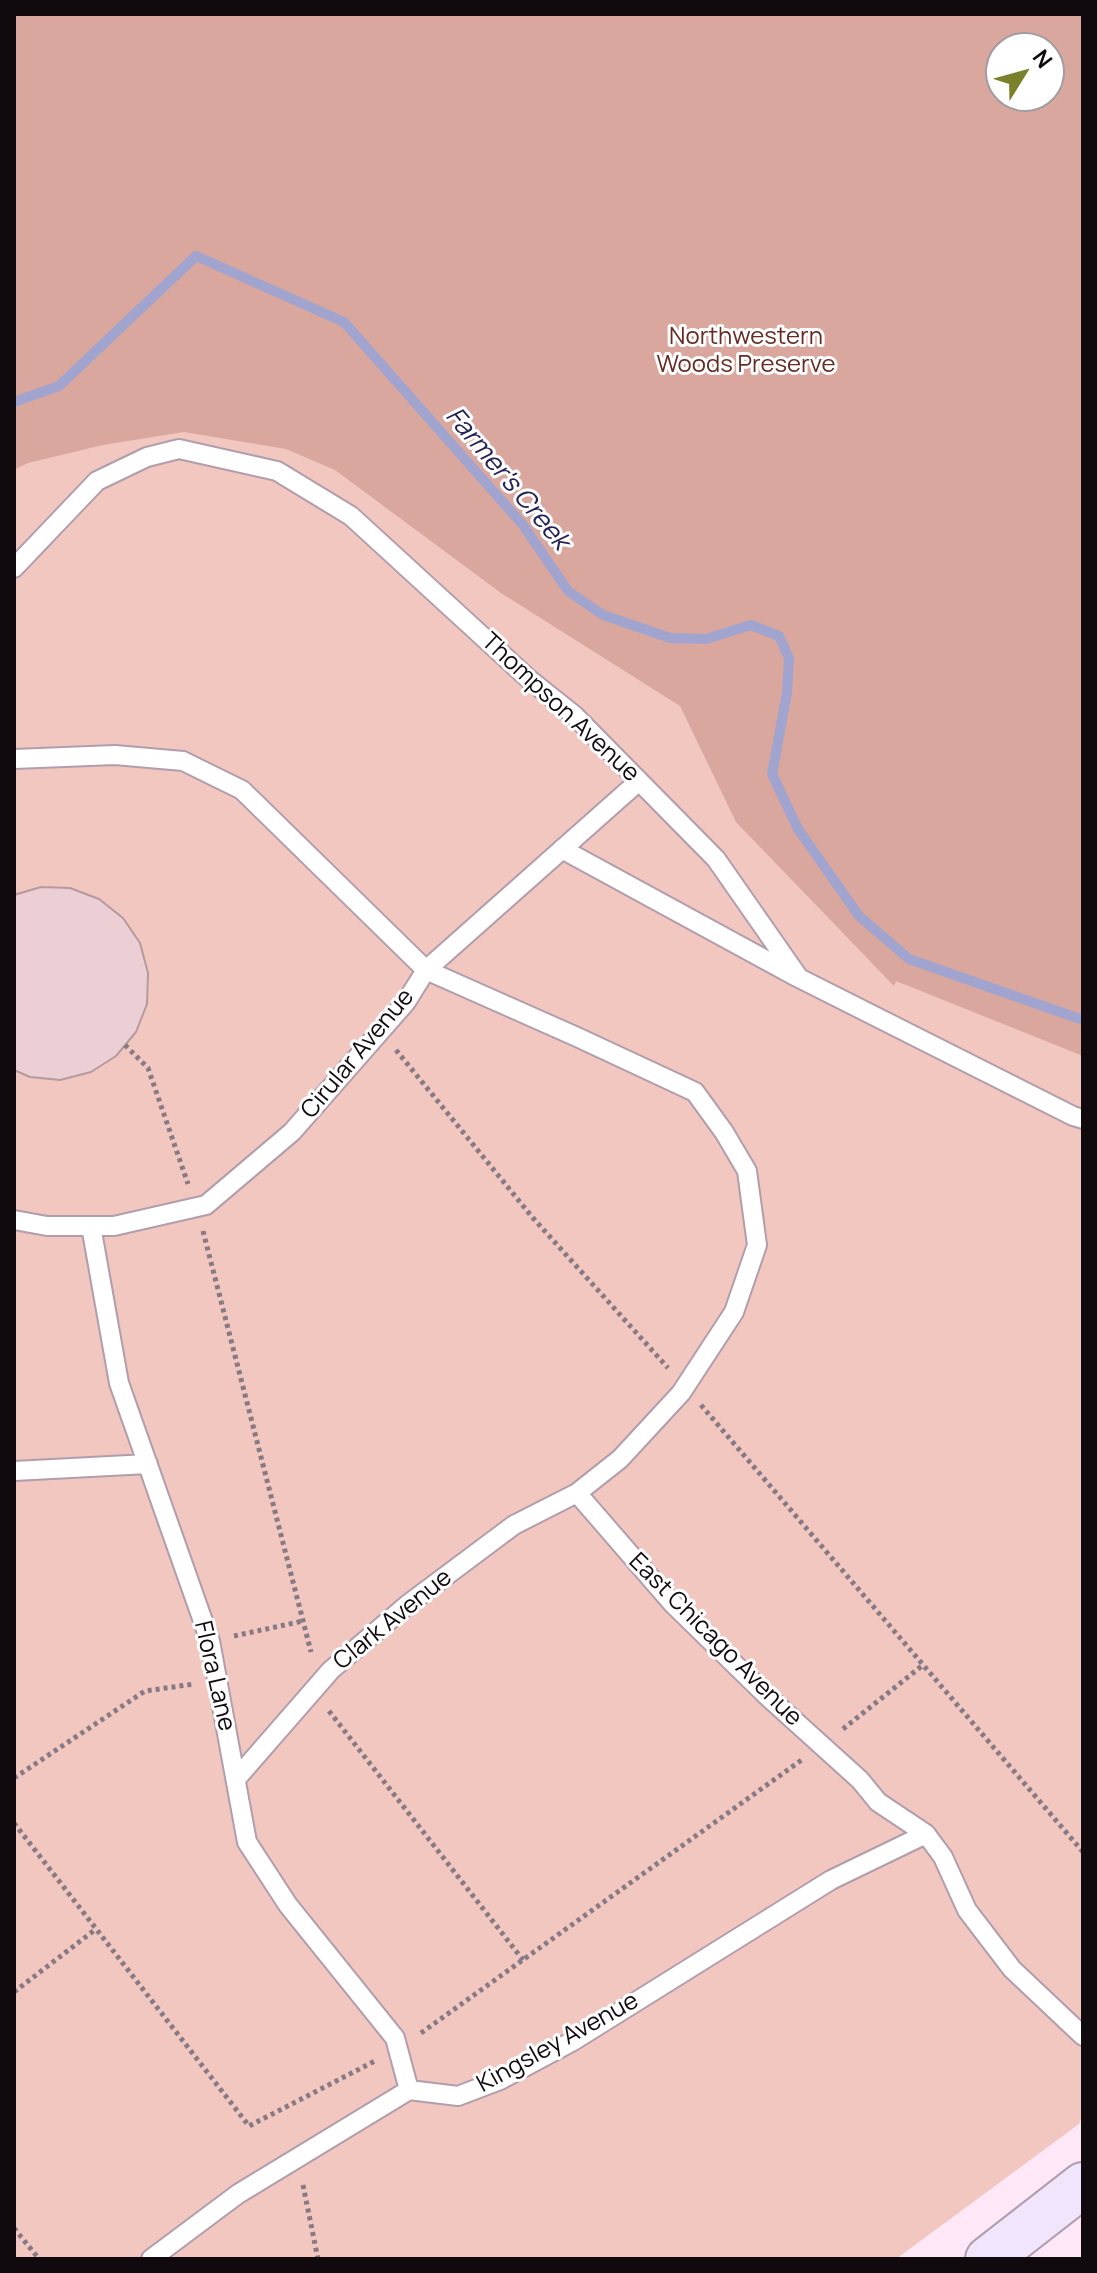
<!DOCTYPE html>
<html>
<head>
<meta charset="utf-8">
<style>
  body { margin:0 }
  #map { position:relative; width:1097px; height:2273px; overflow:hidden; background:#fee8f8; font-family:Manrope,sans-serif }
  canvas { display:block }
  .frame { position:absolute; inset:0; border:16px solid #100a0f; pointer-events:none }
  .north { position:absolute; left:985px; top:32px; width:80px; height:80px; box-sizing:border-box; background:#fff; border:2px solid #9f9d9f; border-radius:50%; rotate:53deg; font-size:22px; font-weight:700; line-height:32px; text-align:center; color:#100a0f }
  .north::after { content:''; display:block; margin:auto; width:28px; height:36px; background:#7b812b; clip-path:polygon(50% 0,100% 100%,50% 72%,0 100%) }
</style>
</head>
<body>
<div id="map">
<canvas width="1097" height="2273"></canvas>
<div class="frame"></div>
<div class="north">N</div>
</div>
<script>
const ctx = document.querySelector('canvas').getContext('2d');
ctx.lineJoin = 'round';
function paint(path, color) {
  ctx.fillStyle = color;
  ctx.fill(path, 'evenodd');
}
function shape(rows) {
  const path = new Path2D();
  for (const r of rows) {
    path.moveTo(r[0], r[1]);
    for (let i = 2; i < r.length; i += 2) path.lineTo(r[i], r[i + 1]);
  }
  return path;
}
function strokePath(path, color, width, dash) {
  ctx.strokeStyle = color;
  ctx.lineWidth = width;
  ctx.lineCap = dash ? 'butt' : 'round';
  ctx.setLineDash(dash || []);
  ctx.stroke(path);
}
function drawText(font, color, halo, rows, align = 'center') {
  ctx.font = font + ' Manrope,sans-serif';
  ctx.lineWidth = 6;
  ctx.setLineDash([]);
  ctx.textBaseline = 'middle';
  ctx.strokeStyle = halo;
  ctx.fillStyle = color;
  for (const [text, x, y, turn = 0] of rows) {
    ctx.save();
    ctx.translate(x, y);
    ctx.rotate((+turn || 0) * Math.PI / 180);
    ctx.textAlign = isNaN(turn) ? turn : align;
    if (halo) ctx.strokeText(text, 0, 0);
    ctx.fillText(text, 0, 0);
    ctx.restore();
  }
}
const green = shape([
  [14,14,1083,14,1083,2115,1079,2124,896,2259,14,2259],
  [1001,48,1049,48,1049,96,1001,96]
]);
const forest = shape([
  [14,14,1083,14,1083,1056,896,981,894,986,736,822,680,706,501,593,335,470,286,449,184,432,103,445,28,463,14,470],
  [1001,48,1049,48,1049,96,1001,96]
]);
const stream = shape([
  [14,402,59,386,196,256,344,322,523,525,568,591,603,615,670,638,706,639,751,625,779,636,789,658,787,693,772,774,798,829,859,916,909,959,1083,1020]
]);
const building = shape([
  [41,887,70,888,99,899,123,918,140,943,148,973,147,1004,136,1032,116,1056,91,1072,60,1080,30,1077,14,1070,14,895,41,887]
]);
const path = shape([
  [125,1045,148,1068,188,1184],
  [396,1050,533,1218,668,1368],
  [203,1231,311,1652],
  [701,1405,1083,1852],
  [234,1636,303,1621],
  [329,1711,523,1960],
  [843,1729,923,1665],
  [14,1778,145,1691,194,1684],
  [14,1823,249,2126,375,2061],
  [14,1992,96,1929],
  [421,2033,803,1759],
  [303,2185,318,2259],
  [14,2228,39,2259]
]);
const lane = shape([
  [14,568,97,481,147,457,179,449,277,471,351,516,530,680,574,715,716,859,799,978,1073,1116,1083,1119],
  [14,759,115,755,183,761,242,790,426,970,577,1037,695,1092,724,1132,747,1171,757,1245,734,1312,681,1393,620,1459,577,1493,673,1604,766,1695,860,1780,878,1802,926,1834,943,1857,967,1910,1012,1969,1083,2036],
  [562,849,797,977],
  [14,1220,47,1226,114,1226,206,1205,292,1132,406,1002,426,970,639,781],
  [91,1226,119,1383,210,1641,247,1842,288,1905,395,2038,409,2090],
  [14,1471,148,1464],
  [236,1779,331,1670,407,1605,514,1525,577,1493],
  [151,2259,238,2194,409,2090,458,2096,500,2080,573,2041,831,1880,926,1834]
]);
const secondary = shape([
  [988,2259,1083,2185]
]);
const parkNames = [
  ["Northwestern",746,337],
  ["Woods Preserve",746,365]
];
const streetNames = [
  ["Thompson Avenue",560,708,43],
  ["Cirular Avenue",358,1054,-50],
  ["Clark Avenue",393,1620,-39],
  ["East Chicago Avenue",715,1640,45],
  ["Flora Lane",214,1676,77],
  ["Kingsley Avenue",558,2043,-29]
];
const waterNames = [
  ["Farmer's Creek",507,479,50]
];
paint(green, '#f1c7bf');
paint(forest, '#daa79e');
strokePath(stream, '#a0a4cf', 10);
paint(building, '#ebcfd5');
strokePath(building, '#b49a9f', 2);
strokePath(lane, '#b29dac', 22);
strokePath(secondary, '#b29dac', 48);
strokePath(path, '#887a85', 5, [4, 4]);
strokePath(lane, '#fff', 18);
strokePath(secondary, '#f1e5fb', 44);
drawText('24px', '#682a21', '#fff', parkNames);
drawText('24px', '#100a0f', '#fff', streetNames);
drawText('italic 26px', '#242256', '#fff', waterNames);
</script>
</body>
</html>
